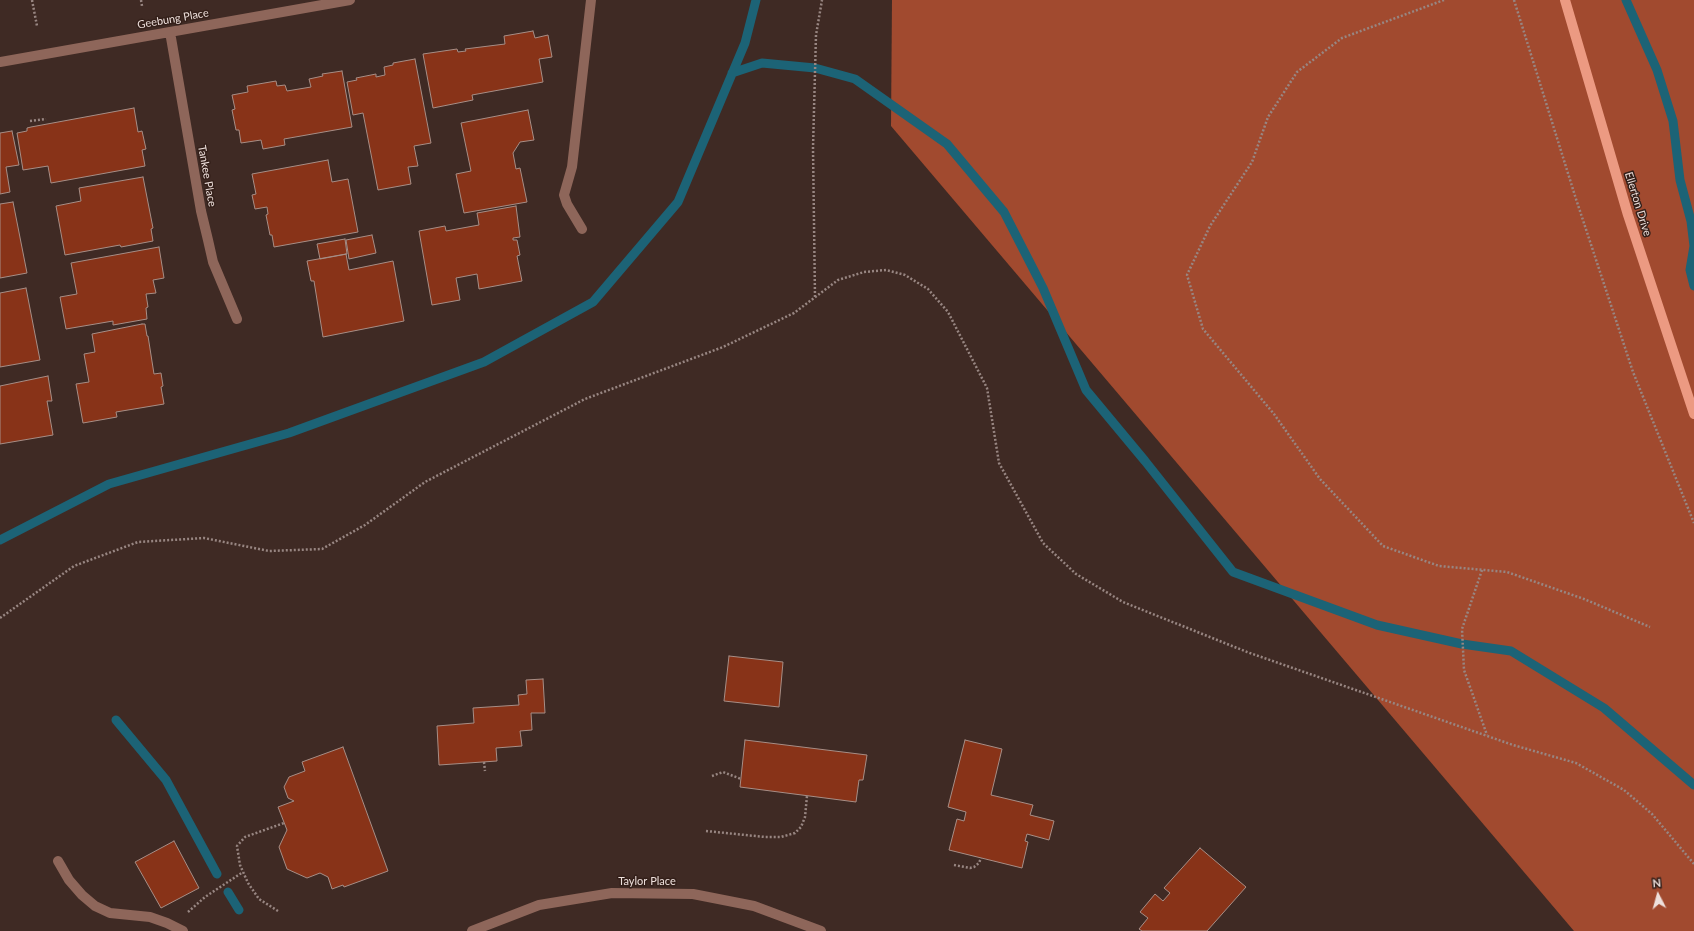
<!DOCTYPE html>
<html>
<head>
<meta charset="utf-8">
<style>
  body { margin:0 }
  #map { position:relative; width:1694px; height:931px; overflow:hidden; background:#3f2a24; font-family:Lato,sans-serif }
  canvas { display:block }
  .north { position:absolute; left:1638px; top:875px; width:40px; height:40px; -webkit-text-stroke:3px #34201a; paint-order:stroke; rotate:354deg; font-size:11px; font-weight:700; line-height:16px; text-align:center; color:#eee0dc }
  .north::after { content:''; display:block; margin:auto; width:14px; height:18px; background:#eee0dc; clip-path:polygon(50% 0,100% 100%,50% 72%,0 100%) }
</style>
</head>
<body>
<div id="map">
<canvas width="1694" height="931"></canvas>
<div class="north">N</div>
</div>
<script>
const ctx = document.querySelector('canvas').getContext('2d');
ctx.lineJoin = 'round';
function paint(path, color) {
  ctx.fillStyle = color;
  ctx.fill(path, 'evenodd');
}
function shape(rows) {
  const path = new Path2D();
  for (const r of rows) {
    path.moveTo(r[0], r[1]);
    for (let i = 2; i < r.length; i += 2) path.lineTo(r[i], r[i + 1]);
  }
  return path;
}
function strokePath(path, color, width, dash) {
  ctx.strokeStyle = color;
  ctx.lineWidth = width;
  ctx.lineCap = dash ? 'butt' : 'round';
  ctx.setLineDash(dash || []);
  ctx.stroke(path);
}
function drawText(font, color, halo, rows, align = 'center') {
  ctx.font = font + ' Lato,sans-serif';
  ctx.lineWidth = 3;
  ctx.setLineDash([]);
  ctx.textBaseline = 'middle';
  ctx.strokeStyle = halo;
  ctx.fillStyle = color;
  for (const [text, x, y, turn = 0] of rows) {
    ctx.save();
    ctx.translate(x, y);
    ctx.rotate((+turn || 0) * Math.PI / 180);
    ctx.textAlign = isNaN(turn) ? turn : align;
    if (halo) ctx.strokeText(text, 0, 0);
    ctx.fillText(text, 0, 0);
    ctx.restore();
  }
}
const forest = shape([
  [892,0,1694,0,1694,931,1574,931,891,126]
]);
const stream = shape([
  [1626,0,1657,70,1673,121,1680,180,1691,221,1694,246,1690,270,1694,286],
  [732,73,762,63,815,68,855,79,947,144,1004,212,1043,288,1086,390,1145,461,1233,572,1377,625,1462,644,1511,651,1604,708,1694,785],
  [0,540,109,484,289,433,484,362,593,302,678,202,745,43,756,0],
  [116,720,166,780,217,874],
  [228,892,239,910]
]);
const building = shape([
  [533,31,535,38,548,35,552,57,539,59,543,82,472,95,473,100,433,108,423,54,457,49,458,52,466,51,465,49,505,44,504,36,533,31],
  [415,59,431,143,414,146,418,166,408,167,411,184,378,190,363,113,353,115,347,82,357,80,356,78,376,74,376,77,385,75,384,67,393,65,393,63,415,59],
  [342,71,352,127,284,139,285,145,263,149,261,140,241,143,239,130,236,130,232,110,235,109,232,95,248,92,247,86,276,81,277,86,285,85,287,91,311,87,309,79,323,76,322,74,342,71],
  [134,108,138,132,142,131,146,149,142,150,145,166,51,183,48,166,23,170,17,133,27,131,27,128,31,127,134,108],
  [528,110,534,140,520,142,513,153,516,169,520,168,527,202,464,213,456,174,471,171,461,123,528,110],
  [12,131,19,165,6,167,10,192,0,194,0,133,12,131],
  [328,160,332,182,348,179,358,232,274,247,272,235,270,235,266,215,268,214,267,207,255,209,252,195,256,194,252,174,328,160],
  [143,177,153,228,151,229,153,241,121,247,120,245,65,255,56,206,81,201,79,188,143,177],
  [13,202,27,273,0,278,0,204,13,202],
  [516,206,520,237,513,238,513,240,517,240,520,255,517,256,522,281,479,289,477,274,456,278,460,300,432,305,419,231,445,226,446,231,479,225,477,213,516,206],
  [372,235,376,253,349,259,346,240,372,235],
  [345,239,347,254,320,259,317,244,345,239],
  [159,247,164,278,153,280,156,293,146,294,148,307,146,308,147,319,113,325,113,321,66,329,60,297,77,294,71,263,159,247],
  [346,254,349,270,393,261,404,321,323,337,314,281,311,281,307,261,346,254],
  [26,288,40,360,0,367,0,293,26,288],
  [142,324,145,324,147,336,148,336,154,374,161,373,163,386,161,387,164,404,116,412,117,417,83,423,76,384,89,382,84,354,95,352,92,334,142,324],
  [48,376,52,401,47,401,53,435,0,444,0,386,48,376],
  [729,656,783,662,779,707,724,701,729,656],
  [543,679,545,713,531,713,532,730,520,731,522,746,496,748,497,761,439,765,437,726,474,723,473,708,519,705,518,695,527,694,526,680,543,679],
  [745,740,867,755,863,780,859,780,856,802,740,787,745,740],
  [965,740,1002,749,991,795,1033,805,1030,815,1054,821,1049,840,1027,834,1025,841,1028,842,1022,868,949,850,957,819,964,821,966,812,948,807,965,740],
  [343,747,388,871,344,887,343,885,332,889,328,877,320,873,307,878,287,869,279,847,287,830,278,807,294,801,288,798,284,787,289,777,305,771,302,762,343,747],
  [174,841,199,888,161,908,135,862,174,841],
  [1200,848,1246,887,1207,931,1142,931,1139,929,1148,918,1140,912,1155,894,1163,901,1170,893,1164,888,1200,848]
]);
const path = shape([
  [32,0,37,26],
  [141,0,142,6],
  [1444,0,1342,38,1297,72,1268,117,1252,162,1210,226,1187,275,1203,329,1274,414,1320,479,1383,546,1439,566,1507,572,1584,599,1650,627],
  [1514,0,1576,199,1633,372,1694,523],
  [30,121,46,119],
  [815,297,813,148,816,35,822,0],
  [1482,570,1462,629,1464,670,1487,735],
  [0,618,74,566,138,542,204,538,269,551,322,549,365,525,425,482,585,399,723,347,794,313,838,280,864,272,886,270,905,275,928,289,948,312,987,388,999,463,1043,543,1076,574,1123,602,1247,652,1513,745,1576,763,1624,790,1652,814,1694,864],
  [484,762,485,771],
  [712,776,723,772,741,779],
  [706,831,765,837,781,837,795,833,801,827,805,817,807,796],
  [954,865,970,868,974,867,979,863,981,858],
  [278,911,259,899,248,883,240,865,237,846,245,837,284,823],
  [188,912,205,897,243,872]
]);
const minor = shape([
  [170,32,201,211,208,240,213,262,237,319],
  [0,62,350,0],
  [582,229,567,204,564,195,572,167,591,0],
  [58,861,69,880,82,895,95,906,110,913,150,917,167,923,183,931],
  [472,931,539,905,612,893,693,894,754,906,821,931]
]);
const major = shape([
  [1565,0,1628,215,1694,414]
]);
const streetNames = [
  ["Geebung Place",173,19,-10],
  ["Tankee Place",207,176,80],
  ["Ellerton Drive",1638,204,73],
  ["Taylor Place",647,881]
];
paint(forest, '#a14a2f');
strokePath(stream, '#1c6376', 9);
paint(building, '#883318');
strokePath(building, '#a78e86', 1);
strokePath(path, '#988682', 2.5, [2, 2]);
strokePath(minor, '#8e665a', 10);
strokePath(major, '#ec9a82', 10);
drawText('11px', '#eee0dc', '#34201a', streetNames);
</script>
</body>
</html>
